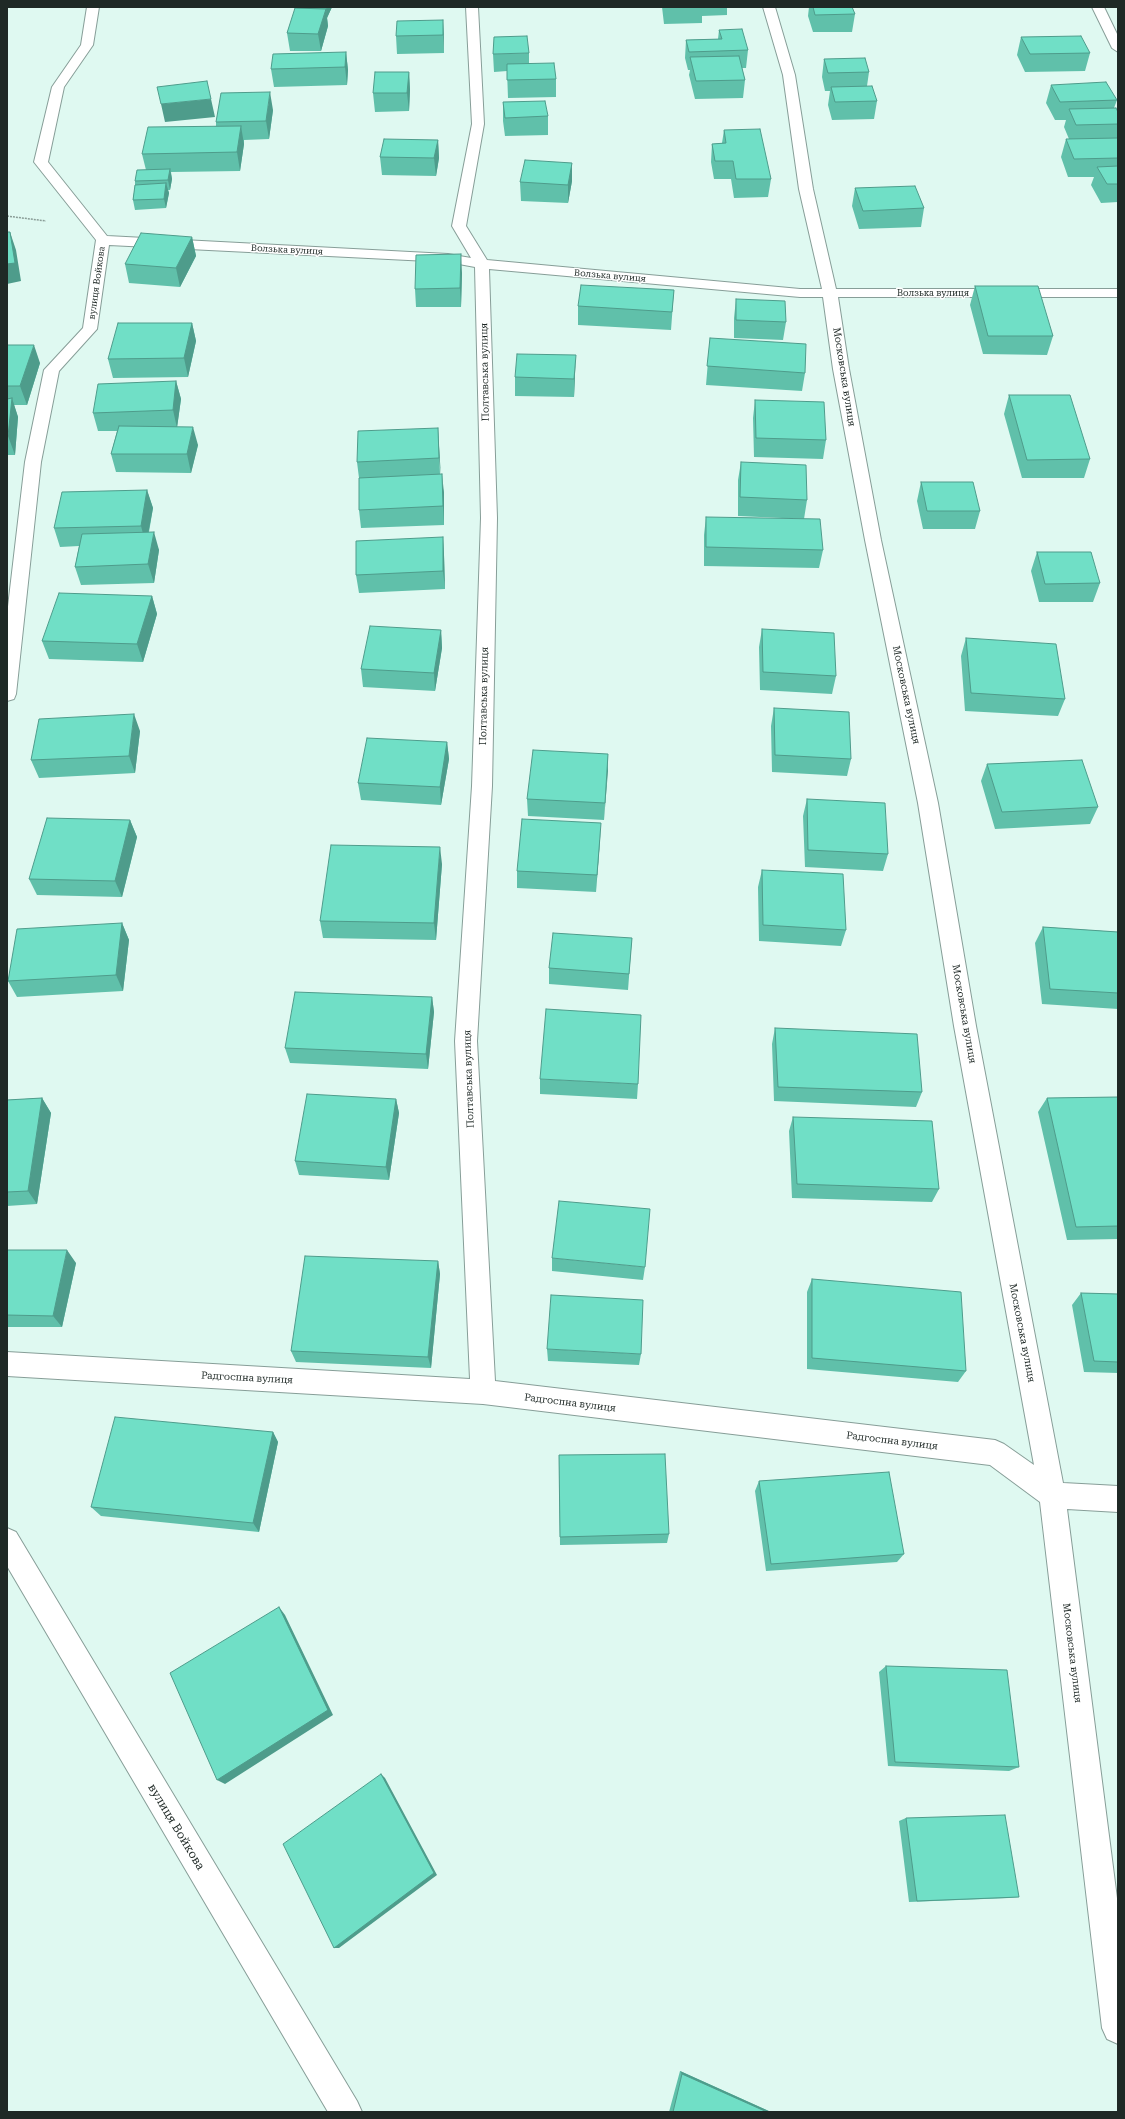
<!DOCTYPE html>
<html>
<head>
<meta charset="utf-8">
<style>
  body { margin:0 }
  #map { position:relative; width:1125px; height:2119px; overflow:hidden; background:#dff9f1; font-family:"Roboto Serif",serif }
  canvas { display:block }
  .frame { position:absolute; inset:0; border:8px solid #1f2926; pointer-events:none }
</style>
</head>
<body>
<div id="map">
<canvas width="1125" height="2119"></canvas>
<div class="frame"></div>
</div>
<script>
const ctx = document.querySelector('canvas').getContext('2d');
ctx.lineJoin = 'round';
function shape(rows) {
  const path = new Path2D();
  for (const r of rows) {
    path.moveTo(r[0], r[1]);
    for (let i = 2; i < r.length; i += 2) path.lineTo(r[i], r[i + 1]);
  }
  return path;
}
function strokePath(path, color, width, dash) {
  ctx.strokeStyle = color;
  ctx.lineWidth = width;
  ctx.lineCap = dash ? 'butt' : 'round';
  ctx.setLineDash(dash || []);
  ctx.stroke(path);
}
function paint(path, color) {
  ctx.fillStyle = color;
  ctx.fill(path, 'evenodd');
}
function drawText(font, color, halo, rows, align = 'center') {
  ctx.font = font + ' "Roboto Serif",serif';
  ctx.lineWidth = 3;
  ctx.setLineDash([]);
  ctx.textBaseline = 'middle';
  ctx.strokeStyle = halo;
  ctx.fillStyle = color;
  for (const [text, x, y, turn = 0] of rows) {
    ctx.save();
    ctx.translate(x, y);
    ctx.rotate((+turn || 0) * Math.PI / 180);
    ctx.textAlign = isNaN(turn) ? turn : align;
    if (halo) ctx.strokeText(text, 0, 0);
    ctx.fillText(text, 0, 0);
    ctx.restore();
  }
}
const path = shape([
  [7,216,46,221]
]);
const minor = shape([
  [87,7,99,7,93,45,64,87,48,162,107,236,448,254,471,258,452,226,472,124,466,7,478,7,484,124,466,226,487,260,800,289,822,289,799,189,783,75,763,7,775,7,795,75,813,189,836,289,1118,289,1118,297,838,297,849,369,881,540,938,803,976,1026,1063,1483,1118,1486,1118,1512,1067,1509,1118,1906,1118,2044,1107,2039,1102,2028,1040,1502,990,1465,483,1404,7,1376,7,1352,470,1379,455,1041,472,786,481,518,475,267,448,262,109,245,97,329,59,371,41,462,16,694,14,699,7,701,7,615,25,462,44,370,83,328,96,240,34,162,52,87,81,45,87,7],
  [489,269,800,297,823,297,833,369,865,540,918,803,954,1026,1034,1465,1004,1444,995,1440,495,1381,477,1041,492,786,497,518,489,269],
  [1092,7,1104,7,1118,36,1118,52,1112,48,1092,7],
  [7,1528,16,1532,357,2101,362,2112,328,2112,7,1566,7,1528]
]);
const wall = shape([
  [297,7,332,7,327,18,328,26,321,51,290,51,287,33,297,8],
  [662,7,727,7,727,15,702,16,702,23,664,24],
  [809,7,852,7,855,14,852,32,813,32,808,16],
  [1009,7,1047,7,1010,8],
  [443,20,444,53,397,54,396,36],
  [719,30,748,50,746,68,742,68,745,80,743,98,695,99,689,75,690,70,688,70,685,58,686,40,718,39],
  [1021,37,1090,53,1085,71,1025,72,1017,55],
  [346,52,348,70,347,85,274,87,271,69],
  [529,53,529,63,556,79,556,97,508,98,507,71,494,72,493,54],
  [824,59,869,72,867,86,877,101,874,119,832,120,828,105,830,91,825,91,822,77],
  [409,72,410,90,409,111,375,112,373,93],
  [1051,85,1117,100,1114,108,1118,112,1118,202,1101,203,1091,185,1094,177,1068,177,1061,157,1066,139,1069,139,1064,127,1066,120,1055,120,1046,103],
  [503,102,548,116,548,135,505,136,503,121],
  [273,110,269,139,244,140,244,144,240,171,171,172,172,179,170,190,168,190,169,193,166,208,135,210,133,200,135,185,135,181,146,170,142,154,216,126,216,122],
  [724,130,771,179,768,197,734,198,731,179,714,179,711,162,712,144,722,143],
  [438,140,439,158,436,176,382,175,380,157],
  [572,163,572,181,568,203,521,201,520,182],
  [855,188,924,208,921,227,859,229,852,206],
  [192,237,196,256,180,287,129,283,125,264],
  [462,273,461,307,416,307,415,289],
  [975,286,1053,336,1047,355,983,354,970,305],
  [674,290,671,330,578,325,578,306],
  [736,299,786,322,783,340,734,338,734,318],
  [192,323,196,341,188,377,113,378,108,359],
  [710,338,805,373,802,391,706,385],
  [7,345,40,363,27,405,14,405,18,417,15,455,7,455],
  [575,374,574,397,515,396,515,377],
  [176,381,181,399,177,427,198,445,191,473,116,472,111,454,117,431,98,431,93,413],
  [1009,395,1090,459,1084,478,1022,478,1004,414],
  [755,400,826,440,823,459,754,457,753,418],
  [438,428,439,446,440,474,444,493,444,525,361,528,359,510,359,478,357,462],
  [741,462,807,500,804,519,738,516,738,480],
  [921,482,980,511,975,529,923,529,917,501],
  [147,490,153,508,149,532,159,550,154,583,81,585,75,567,79,546,60,547,54,528],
  [706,517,823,550,819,568,704,566,704,535],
  [443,537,444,555,445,589,359,593,356,575],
  [1037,552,1100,583,1093,602,1039,602,1031,571],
  [152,596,157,614,143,662,49,659,42,641],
  [762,629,836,676,832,694,760,690,759,647],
  [441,630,442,648,435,691,363,687,361,669],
  [966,638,1065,699,1058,716,965,711,961,656],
  [774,708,851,759,847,776,772,772,771,726],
  [140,731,135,773,39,778,31,760],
  [447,742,449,759,441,805,361,800,358,783],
  [608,754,604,820,528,816,527,799],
  [987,764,1098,807,1090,824,995,829,981,781],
  [807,799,888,854,883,871,805,867,803,816],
  [130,820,137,837,122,897,37,895,29,879],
  [600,840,596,892,517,888,517,871],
  [442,864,436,940,323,938,320,921],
  [762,870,846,930,841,946,759,941,758,887],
  [122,923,129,940,123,991,17,997,8,981],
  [1043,927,1118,932,1118,1009,1042,1004,1035,943],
  [632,938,628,990,549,984,549,968],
  [432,997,434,1012,428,1069,290,1063,285,1048],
  [775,1028,922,1092,916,1107,774,1101,772,1044],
  [540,1079,638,1084,637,1099,540,1094],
  [1118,1097,1118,1239,1067,1240,1038,1112,1047,1098],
  [42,1098,51,1113,37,1204,7,1206,7,1100],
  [396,1099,399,1113,389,1180,299,1175,295,1161],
  [793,1117,939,1189,932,1202,792,1198,789,1131],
  [7,1250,76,1263,62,1327,7,1327],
  [552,1258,645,1267,643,1280,552,1271],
  [438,1261,440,1274,431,1368,296,1362,291,1351],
  [812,1279,966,1371,958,1382,807,1369,807,1292],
  [1081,1293,1118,1294,1118,1373,1084,1372,1072,1305],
  [547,1349,641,1354,639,1365,548,1361],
  [273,1432,278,1442,259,1532,101,1516,91,1507],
  [559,1455,669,1534,667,1543,560,1545],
  [759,1481,904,1554,897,1562,766,1571,755,1491],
  [886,1666,1019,1767,1009,1771,888,1766,879,1672],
  [906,1818,1019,1897,1009,1898,909,1902,899,1821],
  [680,2071,771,2112,669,2112]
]);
const shadedWall = shape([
  [326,7,332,7,327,18],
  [326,9,328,26,321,51,318,34],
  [443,20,444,38,444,53,443,35],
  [346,52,348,70,347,85,345,67],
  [409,72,410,90,409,111,407,93],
  [270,92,273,110,269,139,266,121],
  [211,99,215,117,165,122,161,104],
  [241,126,244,144,240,171,237,152],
  [438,140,439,158,436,176,434,158],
  [572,163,572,181,568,203,568,185],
  [170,169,172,179,170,190,168,180],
  [166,183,169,193,166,208,164,199],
  [10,232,16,250,21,281,7,284,7,264],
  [192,237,196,256,180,287,176,268],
  [461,254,462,273,461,307,460,288],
  [192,323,196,341,188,377,184,358],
  [34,345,40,363,27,405,20,386],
  [576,355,575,374,574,397,574,379],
  [176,381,181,399,177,428,173,410],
  [12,398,18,417,15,455,8,436],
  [193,427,198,445,191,473,187,454],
  [438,428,439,446,441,477,439,458],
  [442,474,444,493,444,525,443,506],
  [147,490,153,508,146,545,141,526],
  [154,532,159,550,154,583,148,564],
  [443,537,444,555,445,589,443,571],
  [152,596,157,614,143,662,137,644],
  [441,630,442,648,435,691,434,673],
  [134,714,140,731,135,773,129,756],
  [447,742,449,759,441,805,440,787],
  [608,754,608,771,604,820,605,803],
  [130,820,137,837,122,897,115,881],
  [601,823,600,840,596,892,597,875],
  [440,847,442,864,436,940,434,923],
  [122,923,129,940,123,991,116,975],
  [432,997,434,1012,428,1069,426,1054],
  [42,1098,51,1113,37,1204,28,1191],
  [396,1099,399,1113,389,1180,386,1167],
  [67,1250,76,1263,62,1327,53,1316],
  [438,1261,440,1274,431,1368,428,1357],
  [273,1432,278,1442,259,1532,253,1523],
  [279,1607,285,1615,333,1715,225,1784,217,1780],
  [381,1774,385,1778,437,1875,339,1948,334,1948],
  [680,2071,771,2112,767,2112,682,2074]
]);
const building = shape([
  [813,7,852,7,855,14,815,15,813,7],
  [295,8,326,9,318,34,287,33,295,8],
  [443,20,443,35,396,36,397,21,443,20],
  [742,29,748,50,689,52,686,40,722,39,719,30,742,29],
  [527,36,529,53,493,54,494,37,527,36],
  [1081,36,1090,53,1030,54,1021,37,1081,36],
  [346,52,345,67,271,69,273,54,346,52],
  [739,56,745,80,696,81,690,57,739,56],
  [865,58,869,72,828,73,824,59,865,58],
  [554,63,556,79,507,80,507,64,554,63],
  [375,72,409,72,407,93,373,93,375,72],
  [207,81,211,99,161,104,157,87,207,81],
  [1106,82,1117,100,1060,102,1051,85,1106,82],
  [872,86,877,101,835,102,831,87,872,86],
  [270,92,266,121,216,122,221,93,270,92],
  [545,101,548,116,505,118,503,102,545,101],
  [1116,108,1118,112,1118,124,1076,125,1069,109,1116,108],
  [241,126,237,152,142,154,148,127,241,126],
  [760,129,771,179,736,179,733,161,715,161,712,144,726,143,724,130,760,129],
  [1118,138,1118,158,1074,159,1066,139,1118,138],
  [384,139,438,140,434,158,380,157,384,139],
  [525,160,572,163,568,185,520,182,525,160],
  [1118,166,1118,184,1107,184,1097,167,1118,166],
  [170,169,168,180,135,181,137,170,170,169],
  [166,183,164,199,133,200,135,185,166,183],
  [915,186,924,208,863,211,855,188,915,186],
  [7,232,10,232,15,263,7,264,7,232],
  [141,233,192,237,176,268,125,264,141,233],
  [461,254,460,288,415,289,416,255,461,254],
  [581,285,674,290,672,312,578,306,581,285],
  [975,286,1038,286,1053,336,988,336,975,286],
  [736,299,785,301,786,322,736,320,736,299],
  [118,323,192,323,184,358,108,359,118,323],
  [710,338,806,344,805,373,707,366,710,338],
  [7,345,34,345,20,386,7,386,7,345],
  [517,354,576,355,574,379,515,377,517,354],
  [176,381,173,410,93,413,98,384,176,381],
  [1009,395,1070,395,1090,459,1027,460,1009,395],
  [12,398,8,436,7,436,7,399,12,398],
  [755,400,824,402,826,440,756,438,755,400],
  [119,426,193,427,187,454,111,454,119,426],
  [438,428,439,458,357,462,358,431,438,428],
  [741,462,806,465,807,500,740,497,741,462],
  [442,474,443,506,359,510,359,478,442,474],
  [921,482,973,482,980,511,927,511,921,482],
  [147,490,141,526,54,528,62,492,147,490],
  [706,517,820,519,823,550,706,547,706,517],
  [154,532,148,564,75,567,82,534,154,532],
  [443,537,443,571,356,575,356,541,443,537],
  [1037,552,1091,552,1100,583,1045,584,1037,552],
  [59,593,152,596,137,644,42,641,59,593],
  [370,626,441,630,434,673,361,669,370,626],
  [762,629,834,633,836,676,763,672,762,629],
  [966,638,1056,644,1065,699,971,693,966,638],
  [774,708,849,712,851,759,775,755,774,708],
  [134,714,129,756,31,760,39,719,134,714],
  [367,738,447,742,440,787,358,783,367,738],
  [533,750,608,754,605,803,527,799,533,750],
  [1082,760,1098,807,1002,812,987,764,1082,760],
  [807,799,885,803,888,854,808,850,807,799],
  [47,818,130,820,115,881,29,879,47,818],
  [522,819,601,823,597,875,517,871,522,819],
  [331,845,440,847,434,923,320,921,331,845],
  [762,870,843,874,846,930,763,925,762,870],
  [122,923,116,975,8,981,17,929,122,923],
  [1043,927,1118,932,1118,993,1050,989,1043,927],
  [553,933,632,938,629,974,549,968,553,933],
  [295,992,432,997,426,1054,285,1048,295,992],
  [546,1009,641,1015,638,1084,540,1079,546,1009],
  [775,1028,917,1034,922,1092,778,1087,775,1028],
  [307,1094,396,1099,386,1167,295,1161,307,1094],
  [1118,1097,1118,1226,1076,1227,1047,1098,1118,1097],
  [42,1098,28,1191,7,1192,7,1100,42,1098],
  [793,1117,932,1121,939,1189,797,1184,793,1117],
  [559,1201,650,1209,645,1267,552,1258,559,1201],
  [7,1250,67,1250,53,1316,7,1315,7,1250],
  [305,1256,438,1261,428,1357,291,1351,305,1256],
  [812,1279,961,1292,966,1371,812,1358,812,1279],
  [1081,1293,1118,1294,1118,1362,1094,1361,1081,1293],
  [551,1295,643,1300,641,1354,547,1349,551,1295],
  [115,1417,273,1432,253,1523,91,1507,115,1417],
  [665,1454,669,1534,560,1537,559,1455,665,1454],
  [889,1472,904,1554,771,1564,759,1481,889,1472],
  [279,1607,328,1710,217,1780,170,1673,279,1607],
  [886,1666,1007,1670,1019,1767,895,1762,886,1666],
  [381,1774,434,1873,334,1948,283,1844,381,1774],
  [1005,1815,1019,1897,917,1901,906,1818,1005,1815],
  [682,2074,767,2112,673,2112,682,2074]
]);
const farStreetnames = [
  ["Волзька вулиця",287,250,3],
  ["Волзька вулиця",610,276,5],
  ["вулиця Войкова",97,283,-82],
  ["Волзька вулиця",933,293]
];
const streetNames = [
  ["Полтавська вулиця",485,372,-91],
  ["Московська вулиця",844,377,81],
  ["Московська вулиця",906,695,78],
  ["Полтавська вулиця",484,696,-89],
  ["Московська вулиця",964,1014,80],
  ["Полтавська вулиця",469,1079,-92],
  ["Московська вулиця",1022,1333,79],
  ["Радгоспна вулиця",247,1378,3],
  ["Радгоспна вулиця",570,1403,7],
  ["Радгоспна вулиця",892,1441,7],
  ["Московська вулиця",1072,1653,83]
];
const nearStreetnames = [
  ["вулиця Войкова",176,1827,59]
];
strokePath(minor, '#879e98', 2);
strokePath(path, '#8a9d97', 1.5, [2, 1]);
paint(minor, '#fff');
paint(wall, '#60c0aa');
paint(shadedWall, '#4e9c8b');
paint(building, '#70dfc6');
strokePath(building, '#4e9c8b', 1);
drawText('9px', '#1f2926', '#fff', farStreetnames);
drawText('10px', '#1f2926', '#fff', streetNames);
drawText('12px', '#1f2926', '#fff', nearStreetnames);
</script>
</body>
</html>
